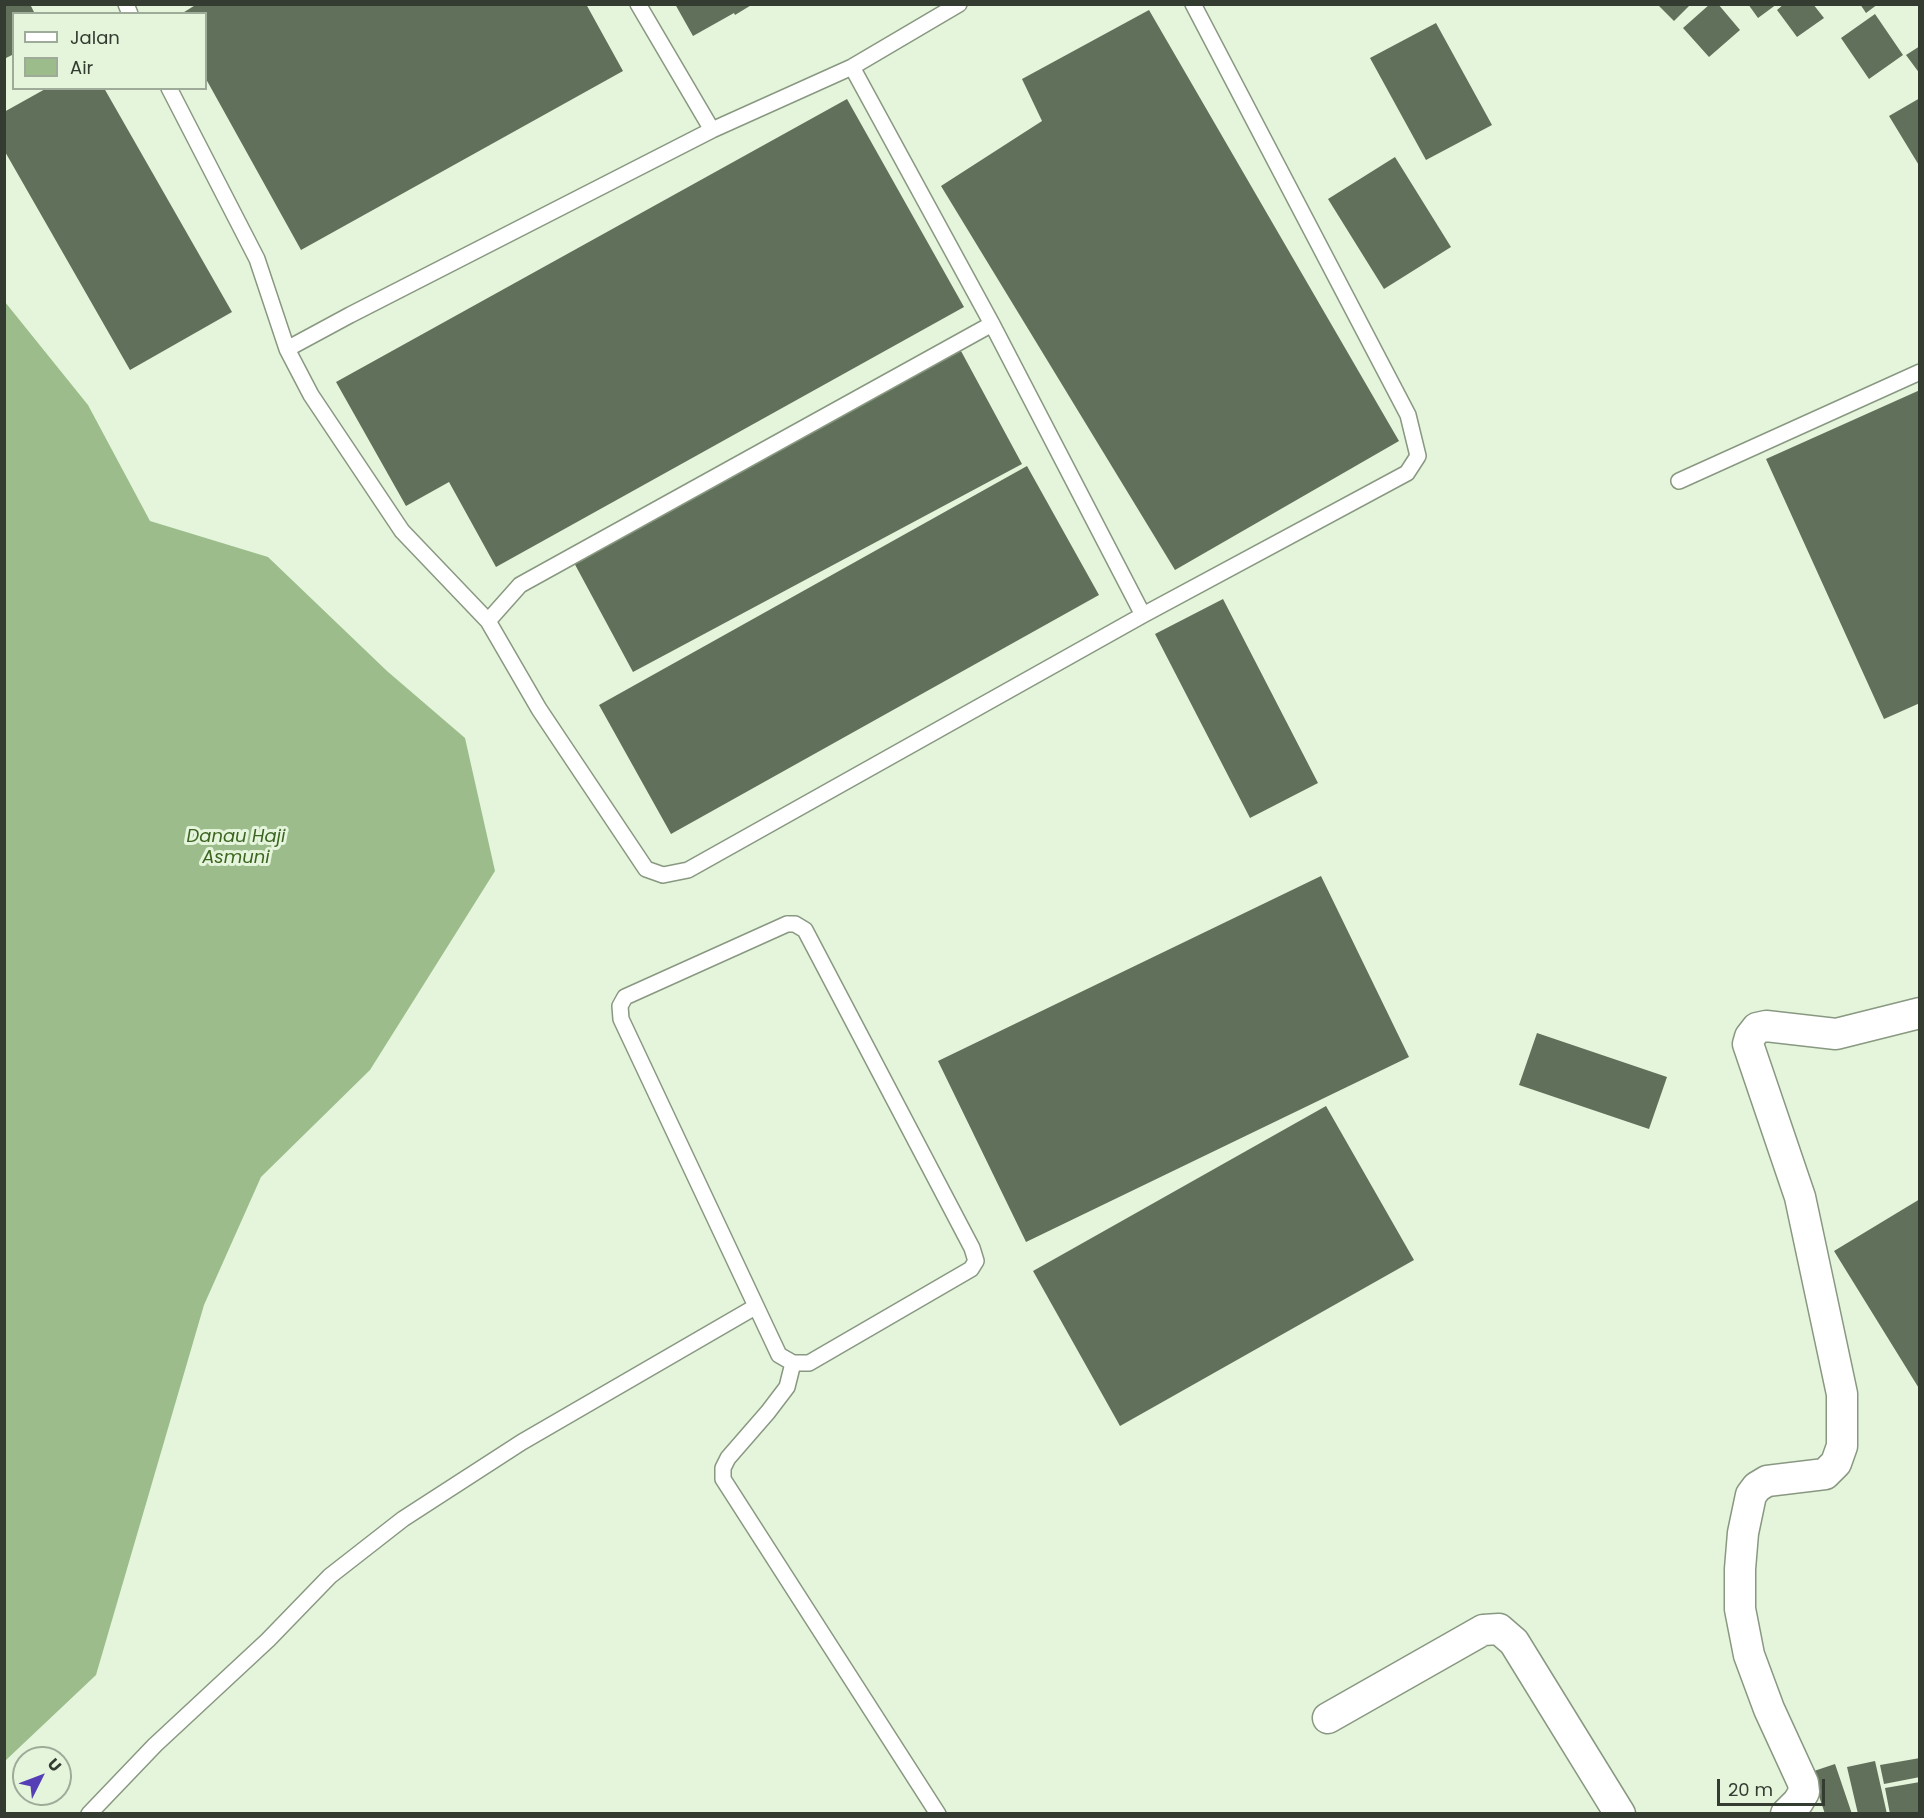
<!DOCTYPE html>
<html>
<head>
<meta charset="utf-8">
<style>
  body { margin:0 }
  #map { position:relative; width:1924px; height:1818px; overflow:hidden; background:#e4f5dc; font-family:Poppins,sans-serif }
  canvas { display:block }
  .frame { position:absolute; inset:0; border:6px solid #343b31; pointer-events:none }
  .legend { position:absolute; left:12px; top:12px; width:195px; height:78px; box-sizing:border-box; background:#e4f5dc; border:2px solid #9eab98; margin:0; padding:8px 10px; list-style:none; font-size:18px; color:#343b31 }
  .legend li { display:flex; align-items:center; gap:12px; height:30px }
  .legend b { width:30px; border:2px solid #9eab98 }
  .north { position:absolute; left:12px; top:1746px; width:60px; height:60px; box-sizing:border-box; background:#e4f5dc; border:2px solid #9eab98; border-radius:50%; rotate:48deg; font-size:16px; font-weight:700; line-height:24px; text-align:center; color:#343b31 }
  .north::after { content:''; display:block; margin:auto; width:21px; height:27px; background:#553fb7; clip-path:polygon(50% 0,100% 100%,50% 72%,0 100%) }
  .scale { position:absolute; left:1717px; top:1779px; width:108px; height:27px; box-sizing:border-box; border:3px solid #343b31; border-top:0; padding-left:8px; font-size:18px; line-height:21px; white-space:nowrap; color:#343b31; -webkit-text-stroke:4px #e4f5dc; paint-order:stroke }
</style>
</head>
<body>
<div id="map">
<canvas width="1924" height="1818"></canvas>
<div class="frame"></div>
<ul class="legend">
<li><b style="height:8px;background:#fff"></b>Jalan</li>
<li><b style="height:16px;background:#9cbd8b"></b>Air</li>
</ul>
<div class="north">U</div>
<div class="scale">20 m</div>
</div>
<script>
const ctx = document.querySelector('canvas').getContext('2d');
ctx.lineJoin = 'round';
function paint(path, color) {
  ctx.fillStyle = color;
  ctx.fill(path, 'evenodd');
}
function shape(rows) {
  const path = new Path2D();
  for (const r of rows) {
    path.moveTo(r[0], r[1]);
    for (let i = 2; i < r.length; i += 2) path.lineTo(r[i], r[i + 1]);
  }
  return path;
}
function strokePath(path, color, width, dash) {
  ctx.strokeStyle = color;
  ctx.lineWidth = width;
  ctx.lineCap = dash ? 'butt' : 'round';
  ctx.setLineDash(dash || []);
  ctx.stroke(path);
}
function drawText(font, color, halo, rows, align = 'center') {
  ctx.font = font + ' Poppins,sans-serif';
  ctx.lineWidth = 6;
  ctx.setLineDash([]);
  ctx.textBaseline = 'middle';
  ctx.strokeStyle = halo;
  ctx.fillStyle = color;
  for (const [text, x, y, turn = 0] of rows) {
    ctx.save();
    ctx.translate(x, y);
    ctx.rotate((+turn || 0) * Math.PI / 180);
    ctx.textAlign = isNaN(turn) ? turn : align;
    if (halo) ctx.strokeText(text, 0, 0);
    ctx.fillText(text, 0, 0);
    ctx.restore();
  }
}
const water = shape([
  [5,302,88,405,150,521,268,557,387,671,465,738,495,871,370,1070,261,1177,204,1305,96,1675,5,1761]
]);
const building = shape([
  [4,4,30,4,35,14,14,14,14,54,4,59],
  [197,4,586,4,623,71,301,250,206,79,206,14,181,14],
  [675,4,753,4,735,15,734,13,693,36],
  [1657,4,1691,4,1674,21],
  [1710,4,1718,4,1740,30,1709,57,1683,28],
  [1748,4,1777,4,1758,18],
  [1784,4,1813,4,1824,18,1797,37,1777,10],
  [1860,4,1878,4,1866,13],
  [1149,10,1399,441,1175,570,941,186,1042,121,1022,79],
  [1875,14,1903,55,1869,79,1841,38],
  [1436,23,1492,125,1426,160,1370,58],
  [1920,46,1920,74,1906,55],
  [47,88,104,88,232,312,130,370,4,150,4,112],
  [1920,98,1920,167,1889,116],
  [847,99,964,307,496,567,449,482,406,506,336,382],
  [1395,157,1451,247,1384,289,1328,199],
  [961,351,1022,464,633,672,572,559],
  [1920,390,1920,703,1884,719,1766,459],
  [1027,466,1099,595,671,834,599,705],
  [1223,599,1318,783,1250,818,1155,634],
  [1321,876,1409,1057,1026,1242,938,1061],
  [1537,1033,1667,1077,1649,1129,1519,1085],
  [1326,1106,1414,1260,1120,1426,1033,1271],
  [1920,1199,1920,1390,1834,1251],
  [1920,1758,1920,1777,1884,1784,1880,1765],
  [1875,1761,1887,1814,1858,1814,1847,1767],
  [1835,1764,1852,1814,1825,1814,1811,1772],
  [1920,1782,1920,1814,1890,1814,1885,1788]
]);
const service = shape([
  [126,4,130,14],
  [638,4,712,130],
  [852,67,992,324,1143,615],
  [169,88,257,259,287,349,350,315,712,130,852,67,959,4],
  [992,324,520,585,488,621,539,709,646,869,663,875,688,870,1143,615,1407,473,1418,456,1408,415,1193,4],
  [287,349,311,395,402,531,488,621],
  [1679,481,1920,372],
  [787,924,795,924,805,930,972,1248,976,1261,971,1269,809,1363,793,1363,779,1355,621,1019,620,1006,625,997,787,924],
  [793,1363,787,1387,768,1412,728,1458,723,1468,723,1479,938,1814],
  [89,1814,155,1745,268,1640,330,1576,403,1519,522,1442,755,1307]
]);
const minor = shape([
  [1328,1718,1483,1630,1499,1629,1514,1642,1620,1814],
  [1786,1814,1798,1802,1804,1792,1803,1783,1769,1709,1749,1655,1740,1609,1740,1569,1743,1533,1751,1495,1757,1487,1767,1481,1825,1474,1836,1463,1842,1446,1842,1394,1800,1197,1748,1044,1750,1037,1757,1028,1766,1026,1836,1034,1920,1013]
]);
const waterNames = [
  ["Danau Haji",236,837],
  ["Asmuni",236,858]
];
paint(water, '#9cbd8b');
paint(building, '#61705a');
strokePath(service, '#899881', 18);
strokePath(minor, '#899881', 33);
strokePath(service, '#fff', 15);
strokePath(minor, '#fff', 30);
drawText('italic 18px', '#3c6521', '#e4f5dc', waterNames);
</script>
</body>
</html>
